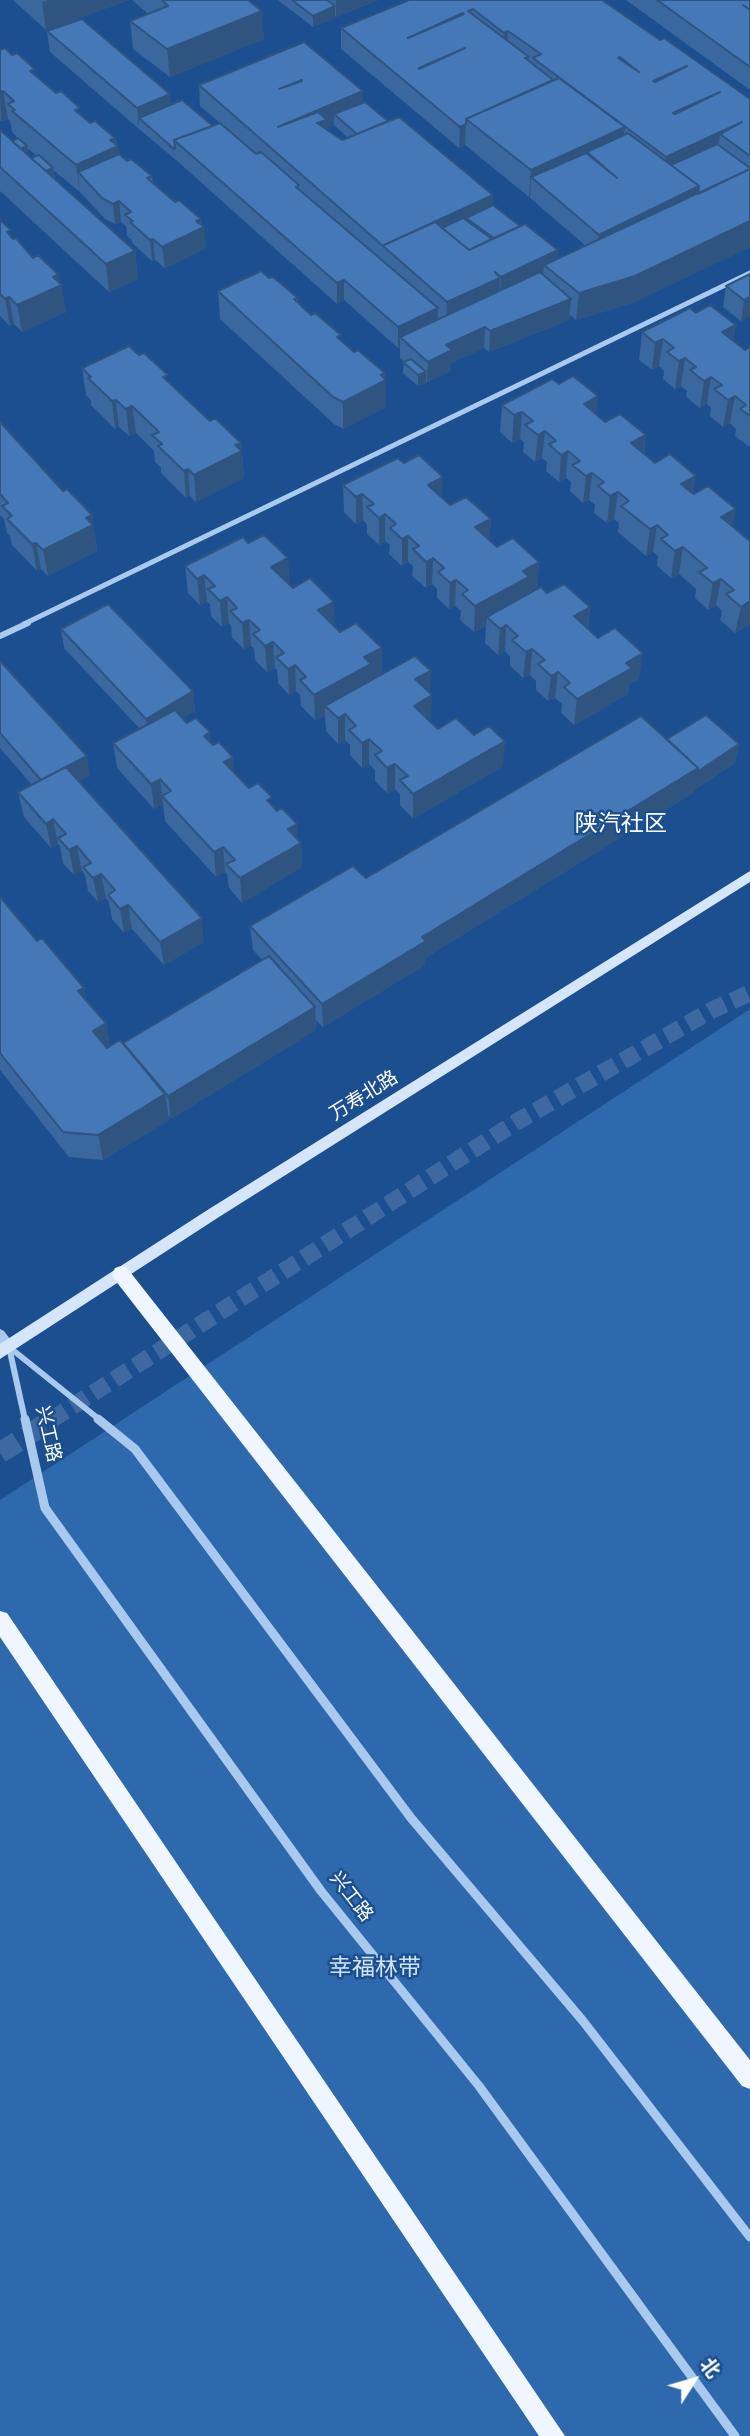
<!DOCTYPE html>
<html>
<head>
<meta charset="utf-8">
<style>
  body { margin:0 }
  #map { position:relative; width:750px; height:2436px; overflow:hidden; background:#1b4f8f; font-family:"Noto Sans","Noto Sans SC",sans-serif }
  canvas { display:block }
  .north { position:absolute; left:659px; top:2345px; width:70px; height:70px; -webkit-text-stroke:5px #1b4f8f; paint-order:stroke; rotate:53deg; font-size:19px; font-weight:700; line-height:28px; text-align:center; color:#fff }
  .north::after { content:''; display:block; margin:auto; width:24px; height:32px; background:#fff; clip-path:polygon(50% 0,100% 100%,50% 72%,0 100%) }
</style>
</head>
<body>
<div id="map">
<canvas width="750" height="2436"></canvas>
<div class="north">北</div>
</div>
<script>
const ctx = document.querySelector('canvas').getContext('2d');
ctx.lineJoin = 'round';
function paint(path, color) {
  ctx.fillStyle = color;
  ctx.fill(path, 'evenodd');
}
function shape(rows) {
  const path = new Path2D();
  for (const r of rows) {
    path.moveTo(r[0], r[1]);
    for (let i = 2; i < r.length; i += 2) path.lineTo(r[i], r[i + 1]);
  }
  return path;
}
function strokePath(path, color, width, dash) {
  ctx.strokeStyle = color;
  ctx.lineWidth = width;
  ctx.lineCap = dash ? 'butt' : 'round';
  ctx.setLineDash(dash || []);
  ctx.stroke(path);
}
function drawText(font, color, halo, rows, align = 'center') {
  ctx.font = font + ' "Noto Sans","Noto Sans SC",sans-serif';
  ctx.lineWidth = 5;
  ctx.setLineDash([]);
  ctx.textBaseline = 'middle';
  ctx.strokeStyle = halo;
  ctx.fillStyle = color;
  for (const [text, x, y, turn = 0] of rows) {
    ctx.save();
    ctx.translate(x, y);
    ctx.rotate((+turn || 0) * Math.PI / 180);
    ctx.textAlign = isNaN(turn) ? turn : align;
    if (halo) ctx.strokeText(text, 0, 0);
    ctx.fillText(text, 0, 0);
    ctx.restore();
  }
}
const green = shape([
  [750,1009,750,2436,0,2436,0,1500]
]);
const primaryTunnelFar1 = shape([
  [51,1420,518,1121,712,1010,750,993]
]);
const primaryTunnel = shape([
  [0,1453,53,1419]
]);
const minorFar2 = shape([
  [24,624,750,273]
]);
const minorFar1 = shape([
  [0,636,28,623],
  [9,1347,25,1420],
  [9,1347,100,1420]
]);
const minor = shape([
  [25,1419,45,1508,321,1891,479,2086,735,2436],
  [98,1419,135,1449,411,1818,583,2021,750,2237]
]);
const tertiary = shape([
  [0,1329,4,1331,13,1343,15,1347,13,1351,9,1353,5,1351,0,1345,0,1329]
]);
const secondary = shape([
  [750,871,750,882,219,1217,0,1359,0,1344,209,1209,750,871]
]);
const primary = shape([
  [121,1266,127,1268,750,2060,750,2089,742,2086,115,1280,112,1274,115,1268,121,1266],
  [0,1611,7,1613,565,2436,539,2436,0,1637,0,1611]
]);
const wall = shape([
  [13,0,129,0,46,30],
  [132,0,248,0,264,39,170,77,133,49,130,21,148,14],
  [278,0,378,0,336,17,335,16,335,18,313,27],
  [409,0,602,0,660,40,750,99,750,247,632,303,576,320,570,315,569,320,489,352,484,348,451,363,451,371,427,382,426,382,426,384,418,386,403,373,404,362,400,358,400,347,398,348,344,300,337,304,176,160,139,129,50,52,47,31,171,105,213,126,220,123,200,106,199,85,304,42,363,102,493,195,492,205,520,226,558,250,557,260,586,246,530,198,530,197,529,197,465,145,459,148,341,49,341,28],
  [334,124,334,125,348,138,342,140,327,130,327,128],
  [626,0,750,0,750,90],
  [0,50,36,76,90,123,115,138,119,154,152,176,153,183,175,202,201,219,206,248,165,268,155,260,152,261,132,243,132,240,127,236,126,226,121,222,115,224,105,219,80,192,53,170,55,179,135,251,138,279,109,292,0,191,0,130,12,141,17,139,16,136,12,132,10,121,8,119,0,121],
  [27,148,37,156,31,158,28,156],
  [0,220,13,239,33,258,58,274,66,312,22,332,14,324,10,326,0,316],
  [750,274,750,316,741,321,723,307,726,286],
  [269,278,298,298,298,303,354,352,385,373,386,407,343,429,334,424,220,319,218,291],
  [736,325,733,341,745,350,750,347,750,445,748,446,735,436,736,429,730,423,723,427,710,416,711,408,707,404,700,408,686,397,687,391,681,386,675,389,663,379,664,371,659,366,652,370,639,360,642,332],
  [82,368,169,382,210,421,241,443,244,478,196,502,190,496,186,498,161,473,161,467,155,462,154,451,136,433,129,436,119,427,115,429,91,405,91,400,86,395],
  [502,405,596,415,605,422,646,435,644,454,733,526,750,624,735,633,720,620,722,611,716,605,708,610,695,598,696,589,679,574,671,578,657,566,658,556,653,552,646,556,618,532,619,523,614,519,607,523,594,513,595,505,589,500,583,503,570,491,571,482,566,478,559,482,546,471,547,462,542,458,535,462,523,452,524,442,520,439,512,443,500,432],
  [0,422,63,491,92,515,97,551,48,576,41,569,37,571,12,545,10,536,7,533,4,519,0,515],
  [343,485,443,498,450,505,491,519,489,540,497,547,539,562,537,588,528,594,547,593,590,607,588,629,639,679,629,684,628,694,574,725,561,713,562,704,555,698,548,701,536,690,536,681,530,675,523,678,510,666,510,657,505,651,498,655,485,643,486,626,474,632,460,620,461,611,455,606,449,609,437,598,437,589,432,584,426,588,412,576,413,566,408,562,402,566,389,554,390,545,385,541,379,545,367,534,367,525,363,520,356,524,344,512],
  [185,566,289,584,340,632,382,648,382,674,430,693,431,721,431,722,438,729,503,766,413,819,400,805,400,794,395,789,387,793,375,781,375,770,369,764,362,768,350,755,350,745,345,740,338,744,326,731,325,715,315,720,301,706,300,695,296,691,289,695,278,683,277,670,275,668,267,672,255,660,254,649,251,646,244,649,232,638,231,626,229,623,222,627,211,616,210,604,207,602,200,605,188,593],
  [61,629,193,691,195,711,182,718,211,743,234,773,249,788,272,806,301,843,302,867,242,903,229,888,227,874,225,872,216,877,165,821,163,804,154,809,117,768,113,743,140,729,64,648],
  [0,661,90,775,79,781,204,942,164,965,132,929,124,933,112,919,109,902,106,898,98,902,88,891,85,875,82,871,74,875,63,863,60,846,58,844,51,848,24,817,18,792,32,785,0,748],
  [667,739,739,744,735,763,694,790,693,793,425,958,425,965,323,1027,316,1020,316,1030,171,1119,169,1115,169,1120,103,1160,69,1157,0,1070,0,897,106,1023,110,1046,123,1044,262,960,253,950,250,926,366,878]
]);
const shadedWall = shape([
  [49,0,129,0,46,30,42,2],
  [336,0,378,0,336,17],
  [335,6,335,18,313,27,313,16],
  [262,11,264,39,170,77,167,49],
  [508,31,507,52,503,54,504,33],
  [3,91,8,119,1,122,0,92],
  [363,91,363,112,334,114,334,124,327,128,327,141,278,127],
  [720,92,670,134,673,113],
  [170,94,172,115,139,118,139,129,137,108],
  [742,122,720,134,717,153,665,169,666,157],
  [466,124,465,145,459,148,460,127],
  [625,127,621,155,587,152,586,171,531,177,530,197,529,197,531,170],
  [115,138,116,147,118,146,121,174,78,172,80,192,76,165,110,140],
  [27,146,29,158,14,152],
  [53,168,55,180,40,174],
  [699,186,696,207,596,255,599,235],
  [493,195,492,216,466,218,466,228,384,245],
  [119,201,121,222,115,224,113,204],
  [201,219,202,229,204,227,206,248,165,268,162,247,196,221],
  [750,221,750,247,632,303,576,320,579,293],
  [153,239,155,260,152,261,150,240],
  [558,250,556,271,544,265,543,277,500,298,501,277],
  [135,251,138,279,109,292,106,264],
  [58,274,60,285,62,285,66,312,22,332,17,305,53,277],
  [500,278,499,299,446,323,447,302],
  [344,280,344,300,337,304,337,283],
  [9,297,14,324,10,326,5,299],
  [750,297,750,316,741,321,744,300],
  [571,299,569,320,489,352,490,331],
  [438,308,438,329,400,337,400,347,398,348,398,327],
  [736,325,731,352,722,332],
  [485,327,484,348,451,363,451,371,427,382,428,362,446,345],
  [663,339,659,366,652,370,655,343],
  [685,358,681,386,675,389,679,361],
  [426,372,426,384,418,386,418,375],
  [385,373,385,380,386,380,386,407,343,429,343,402],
  [711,377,707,404,700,408,704,381],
  [598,396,595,424,584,404],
  [735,396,730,423,723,427,728,400],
  [116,400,119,427,115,429,112,401],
  [132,406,136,433,129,436,126,409],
  [522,412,520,439,512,443,514,415],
  [545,431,542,458,535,462,538,435],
  [646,435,642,462,631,443],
  [241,443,244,478,196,502,194,475],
  [568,451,566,478,559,482,561,455],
  [188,469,190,496,186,498,184,471],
  [592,473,589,500,583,503,586,476],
  [696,476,692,503,681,484],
  [443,477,442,504,428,485],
  [618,492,614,519,607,523,610,496],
  [362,494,363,520,356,524,356,497],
  [736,509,731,535,721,517],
  [385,514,385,541,379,545,379,518],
  [92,515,97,551,48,576,43,550,86,518],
  [491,519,489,545,475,527],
  [657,525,653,552,646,556,650,529],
  [408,536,408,562,402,566,402,539],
  [36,543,41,569,37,571,32,544],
  [683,547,679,574,671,578,675,551],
  [288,558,290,584,271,567],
  [433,558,432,584,426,588,426,562],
  [539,562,537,588,528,593,527,603,487,617,486,626,474,632,475,606,523,571],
  [204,575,207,602,200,605,197,579],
  [721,579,716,605,708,610,713,583],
  [456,580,455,606,449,609,450,583],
  [227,597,229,623,222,627,220,601],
  [750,601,750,624,735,633,741,607],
  [334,602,335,628,318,610],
  [590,607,587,633,574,616],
  [249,620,251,646,244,649,242,623],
  [506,625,505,651,498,655,500,629],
  [273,642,275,668,267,672,265,646],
  [382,648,382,674,325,706,325,715,315,720,314,695,364,657],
  [532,649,530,675,523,678,526,652],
  [643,653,639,679,629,684,628,694,574,725,577,699,626,663],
  [295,665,296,691,289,695,288,669],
  [431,671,430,696,415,679],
  [558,672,555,698,548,701,551,676],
  [193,691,195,711,148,738,146,719],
  [432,695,431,721,414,731,414,706],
  [345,714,345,740,338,744,338,718],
  [210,732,212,758,204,736],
  [369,739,369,764,362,768,362,743],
  [505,741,503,766,413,819,413,794],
  [739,744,735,763,694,790,693,793,425,958,425,965,323,1027,322,1004,422,937,698,768],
  [87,756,90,775,46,799,42,780],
  [233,757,235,782,224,762],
  [395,764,395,789,387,793,387,768],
  [160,779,163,804,154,809,151,784],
  [53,819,58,844,51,848,46,824],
  [297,824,298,845,301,843,302,867,242,903,240,878,288,829],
  [77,846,82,871,74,875,69,850],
  [223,847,225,872,216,877,214,852],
  [101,874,106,898,98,902,93,878],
  [128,905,132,929,124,933,120,909],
  [202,918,204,942,164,965,160,942],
  [84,988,89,1014,78,991],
  [315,1007,316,1030,171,1119,168,1096],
  [106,1023,111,1050,98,1057,93,1031],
  [165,1094,169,1120,103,1160,98,1135]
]);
const building = shape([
  [162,0,248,0,262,11,167,49,130,21,168,6,162,0],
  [292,0,327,0,335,6,313,16,292,0],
  [409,0,602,0,660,40,664,38,750,99,750,156,720,134,742,122,666,157,533,58,541,54,508,31,504,33,473,9,468,11,529,57,525,58,553,80,466,119,466,124,460,127,341,28,409,0],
  [463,13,464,14,408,38,463,13],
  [465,48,419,69,419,68,465,48],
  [620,57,639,72,618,58,620,57],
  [687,66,655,82,653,81,687,66],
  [720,92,675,114,673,113,720,92],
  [657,0,750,0,750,10,743,5,750,10,750,67,657,0],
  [82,19,170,94,137,108,47,31,82,19],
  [304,42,363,91,278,127,318,112,327,120,317,123,342,140,399,117,493,195,384,245,435,222,469,250,525,224,558,250,501,277,495,272,500,278,447,302,199,85,304,42],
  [302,80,302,81,279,89,302,80],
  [5,48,12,55,17,53,35,69,30,71,56,93,61,91,80,108,75,110,90,123,95,121,115,138,110,140,118,146,76,165,12,111,15,110,8,104,14,101,3,91,0,92,0,50,5,48],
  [559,78,625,127,531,170,466,119,559,78],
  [182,100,213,126,174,140,175,148,174,149,139,118,182,100],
  [365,102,388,121,357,134,334,114,365,102],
  [220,123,256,154,261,152,299,185,296,187,438,308,398,327,344,280,337,283,174,140,220,123],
  [0,130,135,251,106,264,0,167,0,130],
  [628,133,699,186,599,235,531,177,586,153,617,178,587,152,628,133],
  [18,138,27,146,21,149,12,141,18,138],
  [717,144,750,168,750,169,698,194,699,186,671,165,717,144],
  [119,154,127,161,131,159,152,176,147,178,175,202,179,200,201,219,196,221,204,227,162,247,153,239,150,240,130,222,133,221,125,215,131,212,119,201,113,204,102,198,78,172,119,154],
  [39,155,53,168,46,171,31,158,39,155],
  [750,169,750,221,635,276,579,293,544,265,750,169],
  [493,205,520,226,494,238,466,218,493,205],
  [463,218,492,239,469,250,442,228,463,218],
  [0,220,11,230,7,232,13,239,16,238,33,258,38,255,58,274,53,277,62,285,17,305,9,297,5,299,0,294,0,220],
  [261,271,269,278,273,277,298,298,294,299,311,315,315,313,341,335,337,337,354,352,358,350,385,373,381,375,386,380,343,402,333,397,218,291,261,271],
  [540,272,571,299,490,331,485,327,446,345,452,350,428,362,400,337,540,272],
  [750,274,750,297,744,300,726,286,750,274],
  [710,305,736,325,722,332,745,350,750,347,750,416,740,409,746,405,735,396,728,400,714,389,722,385,711,377,704,381,690,370,696,367,685,358,679,361,667,352,674,348,663,339,655,343,642,332,690,308,696,313,710,305],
  [129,346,139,355,144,353,168,375,163,377,210,421,215,418,241,443,235,445,242,451,194,475,188,469,184,471,158,446,162,444,152,435,159,432,132,406,126,409,116,400,112,401,88,378,91,377,82,368,129,346],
  [411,359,426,372,418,375,403,362,411,359],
  [573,376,598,396,584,404,605,422,620,414,646,435,631,443,655,463,670,454,696,476,681,484,688,490,694,494,708,486,736,509,721,517,750,541,750,601,741,607,726,594,734,590,721,579,713,583,699,572,707,568,683,547,675,551,661,539,668,535,657,525,650,529,635,517,621,506,629,501,618,492,610,496,598,486,604,482,592,473,586,476,572,465,580,461,568,451,561,455,549,444,556,441,545,431,538,435,525,425,533,421,522,412,514,415,502,405,552,379,559,384,573,376],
  [0,422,63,491,67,489,92,515,86,518,93,525,43,550,36,543,32,544,7,519,12,516,2,506,8,503,0,494,0,422],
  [419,455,443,477,428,485,450,505,466,497,491,519,475,527,497,547,513,538,539,562,523,571,529,577,475,606,462,594,468,590,456,580,450,583,438,572,444,568,433,558,426,562,413,549,419,546,408,536,402,539,390,528,396,524,385,514,379,518,367,507,374,504,362,494,356,497,343,485,398,458,404,463,419,455],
  [264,535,288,558,271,567,293,588,310,578,334,602,318,610,340,632,356,623,382,648,364,657,371,664,314,695,300,680,306,677,295,665,288,669,276,657,284,653,273,642,265,646,253,634,260,630,249,620,242,623,230,611,237,608,227,597,220,601,208,589,215,586,204,575,197,579,185,566,243,537,248,543,264,535],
  [564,584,590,607,574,616,598,638,615,628,643,653,626,663,632,668,577,699,564,687,570,683,558,672,551,676,538,664,545,660,532,649,526,652,512,640,518,636,506,625,500,629,487,617,541,587,547,593,564,584],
  [108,604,193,691,146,719,61,629,108,604],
  [415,656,431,671,415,679,432,695,414,706,438,729,456,718,474,735,489,726,505,741,413,794,400,780,408,776,395,764,387,768,375,755,382,751,369,739,362,743,349,730,356,726,345,714,338,718,325,706,415,656],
  [0,661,87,756,41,780,0,733,0,661],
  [175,710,187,723,196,718,210,732,204,736,213,745,219,742,233,757,224,762,249,788,258,783,272,797,267,800,277,811,282,808,297,824,288,829,301,843,240,878,226,864,235,860,223,847,214,852,162,796,171,791,160,779,151,784,113,743,175,710],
  [706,715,739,744,697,772,698,768,667,739,706,715],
  [641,716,698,768,422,937,426,941,322,1004,250,926,353,866,366,878,641,716],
  [66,767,202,918,160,942,128,905,120,909,108,895,115,890,101,874,93,878,83,867,91,863,77,846,69,850,58,838,66,834,53,819,46,824,18,792,66,767],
  [0,897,37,941,42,938,84,988,78,991,106,1023,93,1031,107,1048,120,1040,165,1094,98,1135,63,1132,0,1053,0,897],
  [269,956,315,1007,168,1096,123,1043,269,956]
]);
const streetNames = [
  ["万寿北路",364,1096,-32],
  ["兴工路",48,1434,77],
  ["兴工路",351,1897,52]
];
const quarterNames = [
  ["陕汽社区",621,824]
];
const nearParknames = [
  ["幸福林带",375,1968]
];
paint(green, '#2e69ad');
strokePath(primaryTunnelFar1, '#3d69a0', 17, [17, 8]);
strokePath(primaryTunnel, '#3d69a0', 21, [21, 10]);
strokePath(minorFar2, '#a9c9ee', 5);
strokePath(minorFar1, '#a9c9ee', 6);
strokePath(minor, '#a9c9ee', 9);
paint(tertiary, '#a9c9ee');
paint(secondary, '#d6e6fa');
paint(primary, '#f0f6ff');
paint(wall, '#3a679d');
paint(shadedWall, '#305480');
paint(building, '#4478b7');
strokePath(building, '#305480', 2);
drawText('19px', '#fff', '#1b4f8f', streetNames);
drawText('23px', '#fff', '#1b4f8f', quarterNames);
drawText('23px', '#cfe3fa', '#1b4f8f', nearParknames);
</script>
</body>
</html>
